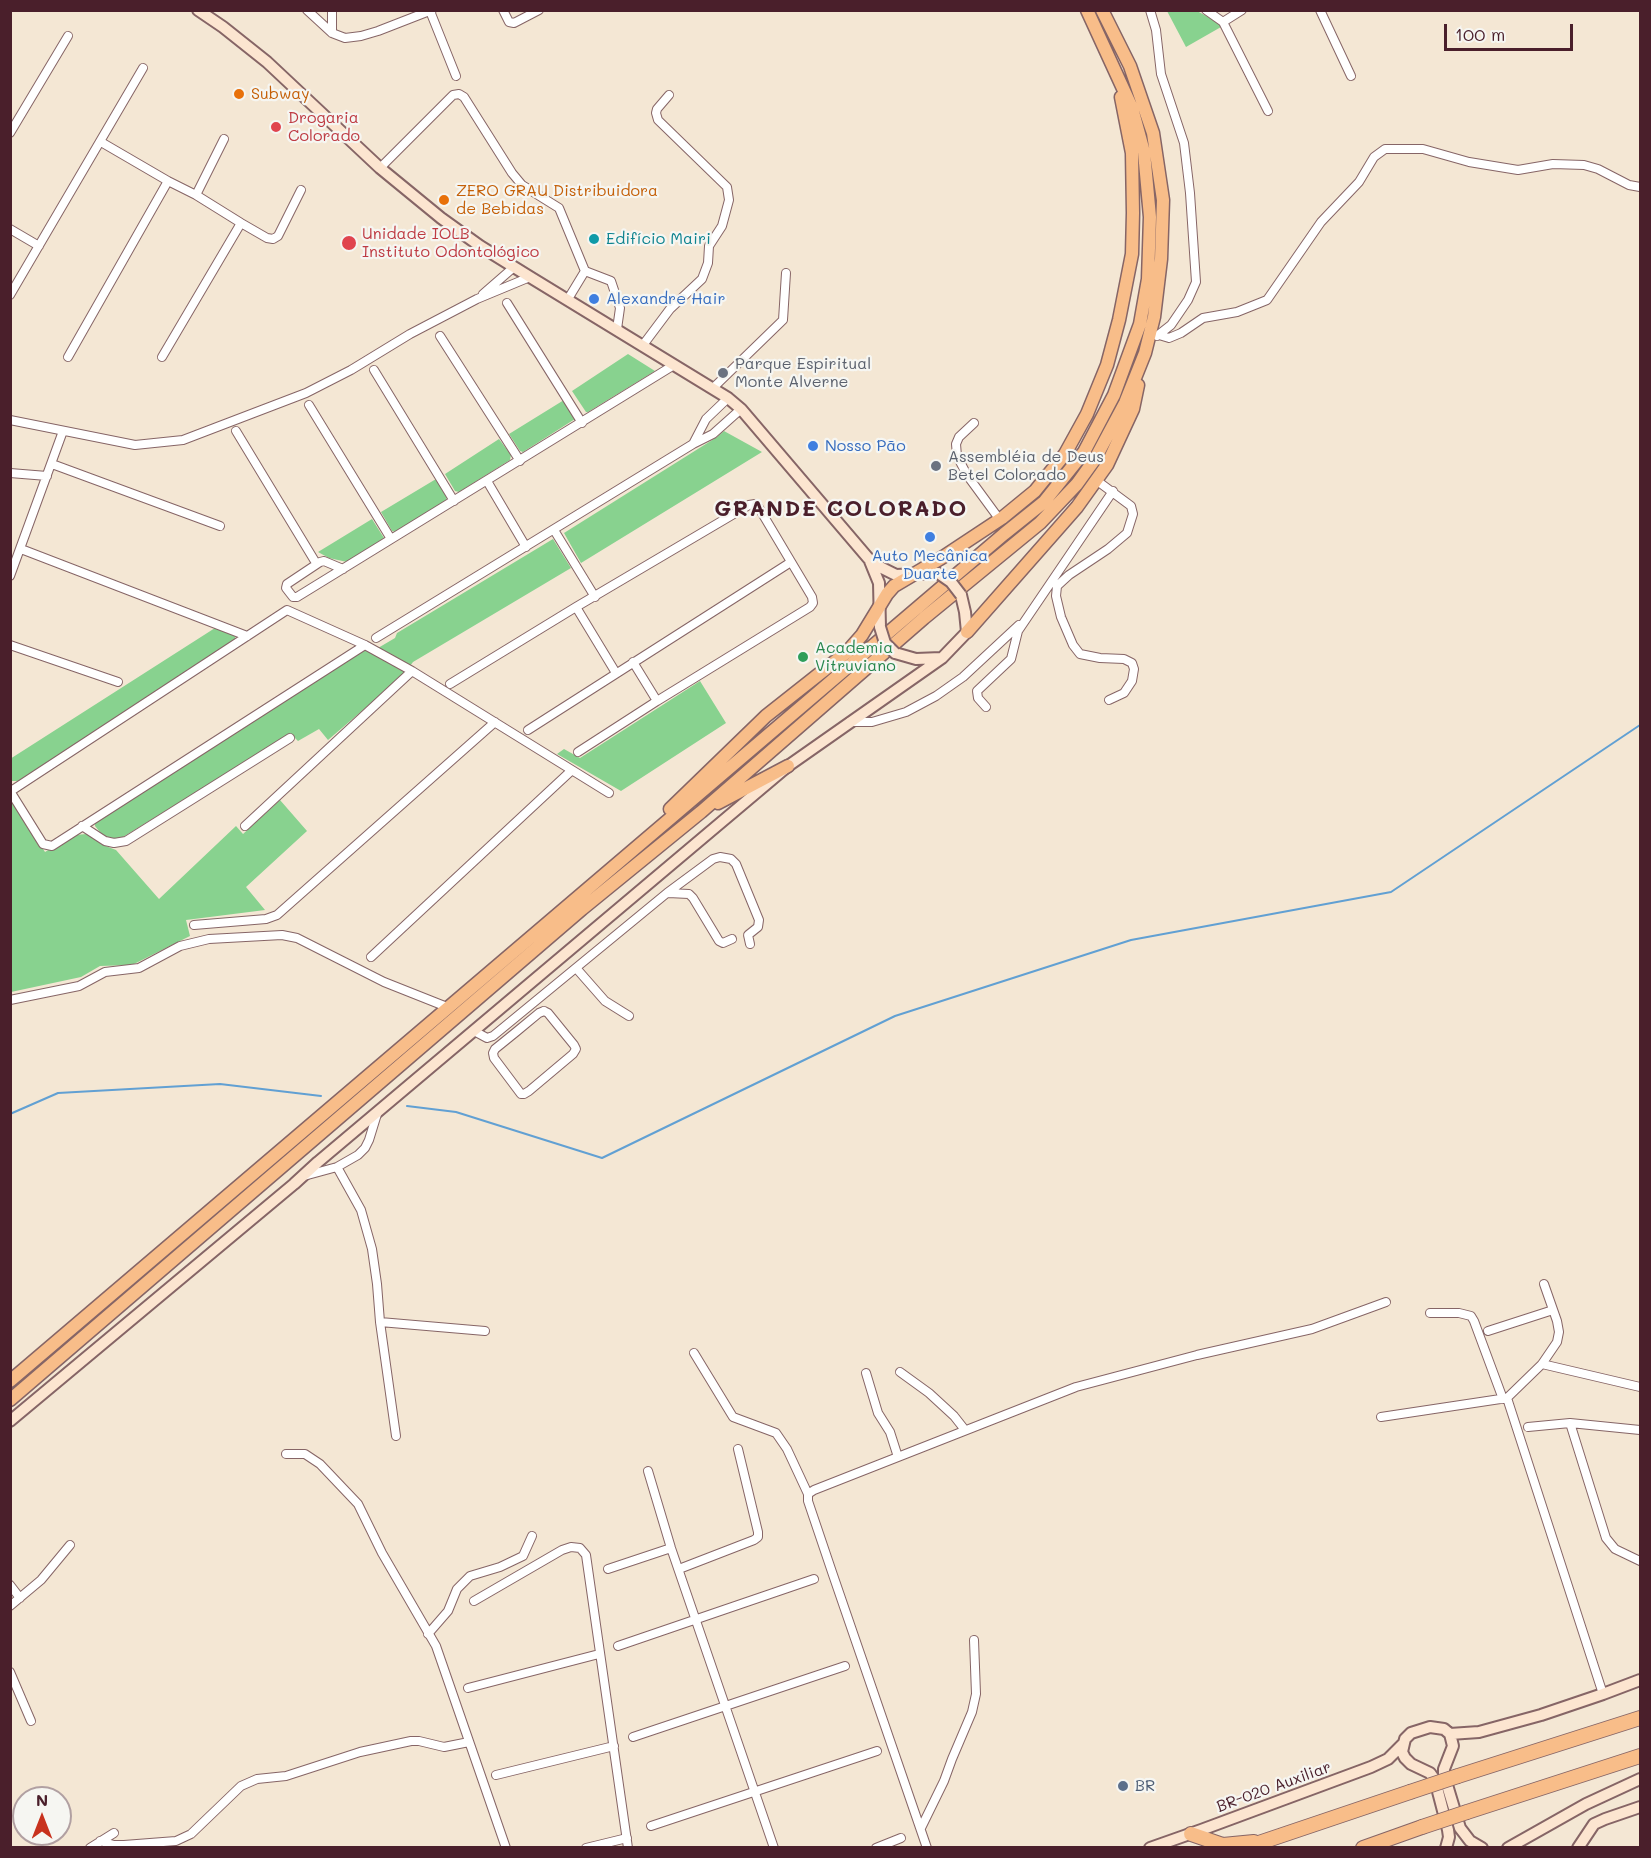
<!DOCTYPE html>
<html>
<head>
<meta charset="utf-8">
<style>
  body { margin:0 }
  #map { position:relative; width:1651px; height:1858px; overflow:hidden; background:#f4e7d4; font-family:Mali,sans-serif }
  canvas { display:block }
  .frame { position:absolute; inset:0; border:12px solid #4a1f2b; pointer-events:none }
  .north { position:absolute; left:12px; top:1786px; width:60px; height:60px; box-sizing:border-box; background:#f6f6f2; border:2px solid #b1a0a2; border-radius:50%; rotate:0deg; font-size:16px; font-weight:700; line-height:24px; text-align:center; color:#4a1f2b }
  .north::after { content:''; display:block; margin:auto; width:21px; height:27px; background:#c8321e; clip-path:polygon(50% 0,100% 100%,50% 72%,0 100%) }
  .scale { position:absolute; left:1444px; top:24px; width:129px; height:27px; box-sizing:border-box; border:3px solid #4a1f2b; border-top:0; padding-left:8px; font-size:18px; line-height:21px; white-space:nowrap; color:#4a1f2b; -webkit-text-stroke:4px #f6f6f2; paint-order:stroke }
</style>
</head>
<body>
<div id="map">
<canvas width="1651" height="1858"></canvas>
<div class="frame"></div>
<div class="north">N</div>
<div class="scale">100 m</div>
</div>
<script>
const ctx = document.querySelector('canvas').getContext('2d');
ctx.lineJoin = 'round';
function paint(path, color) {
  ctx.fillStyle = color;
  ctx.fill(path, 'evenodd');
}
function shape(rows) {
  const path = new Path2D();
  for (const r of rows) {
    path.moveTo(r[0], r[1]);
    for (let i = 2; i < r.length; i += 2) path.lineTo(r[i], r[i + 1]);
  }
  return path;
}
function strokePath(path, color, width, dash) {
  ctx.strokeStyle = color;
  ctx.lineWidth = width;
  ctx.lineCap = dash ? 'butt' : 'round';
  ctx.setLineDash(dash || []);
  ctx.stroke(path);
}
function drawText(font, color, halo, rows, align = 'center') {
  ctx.font = font + ' Mali,sans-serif';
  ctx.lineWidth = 4.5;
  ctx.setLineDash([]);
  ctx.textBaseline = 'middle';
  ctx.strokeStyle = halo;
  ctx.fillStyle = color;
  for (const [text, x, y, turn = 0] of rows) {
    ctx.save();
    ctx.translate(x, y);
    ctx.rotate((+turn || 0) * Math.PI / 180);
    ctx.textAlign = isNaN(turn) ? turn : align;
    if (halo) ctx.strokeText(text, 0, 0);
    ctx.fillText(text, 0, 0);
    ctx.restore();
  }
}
const green = shape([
  [1167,11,1197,11,1219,23,1221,27,1186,47],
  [628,354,655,371,588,412,586,412,572,391],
  [564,400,575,416,575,419,523,452,520,451,509,434],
  [724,431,762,452,581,563,564,533,717,437],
  [499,439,511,455,510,460,459,492,455,491,445,474],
  [436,479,447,497,446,501,395,532,392,531,381,512],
  [372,519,384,538,347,562,329,558,318,552],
  [553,539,571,568,413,662,410,666,378,648,395,638,397,633],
  [215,628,234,634,236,640,20,781,11,781,10,759],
  [363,650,370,651,405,671,405,674,328,740,319,729,298,741,291,734,123,837,116,839,107,838,103,836,95,826,95,821],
  [700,681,726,723,621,791,557,754,564,749,580,758],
  [10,798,45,852,74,835,87,834,103,845,116,850,159,899,236,826,243,834,280,800,307,831,246,887,265,910,186,920,190,936,132,965,100,966,81,977,11,992]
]);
const stream = shape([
  [407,1106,456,1112,602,1158,895,1016,1131,940,1391,892,1640,725],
  [10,1114,58,1093,220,1084,321,1096]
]);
const street = shape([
  [307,10,332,33,345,38,361,36,378,31,432,10],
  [503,10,509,22,514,23,539,10],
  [1150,10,1156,30,1161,74,1184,143,1190,193,1196,282,1188,300,1171,325,1157,336],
  [1206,10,1223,22,1268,111],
  [1320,10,1351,76],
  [430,11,456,76],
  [1223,22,1242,10],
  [332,33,332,10],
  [10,133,68,36],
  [101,142,168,181,196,195,241,223,267,238,273,239,278,236,301,190],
  [380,168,453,95,459,94,464,97,512,173,522,185,559,208,585,271,611,281,620,308,617,329],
  [196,195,224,139],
  [10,229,39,246],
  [483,294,514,267],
  [10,295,143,68],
  [568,299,585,271],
  [507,303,582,423],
  [1159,335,1169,338,1181,333,1203,318,1237,312,1267,300,1321,222,1359,182,1374,157,1385,149,1423,149,1469,162,1518,170,1553,164,1584,165,1598,169,1629,185,1640,187],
  [440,336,520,461],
  [643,345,670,309,702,279,708,263,709,246,722,226,729,200,727,187,658,120,656,113,657,109,669,95],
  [68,357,168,181],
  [162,357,241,223],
  [374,370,454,501],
  [713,388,783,320,786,273],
  [309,405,391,539],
  [10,420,135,445,183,440,306,393,351,370,410,334,477,299,530,277],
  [974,423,959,437,956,444,957,456,967,475,1000,520],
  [236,431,316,563],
  [693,444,706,419,728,398],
  [52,464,220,526],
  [10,473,47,476],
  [1096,480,1131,506,1133,514,1127,533,1108,549,1069,575,1057,586,1056,596,1061,617,1073,645,1080,654,1100,658,1124,659,1132,663,1134,669,1132,681,1124,693,1109,700],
  [487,481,526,547],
  [554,530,595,597],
  [21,549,247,636],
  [343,569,324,561,320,562,287,584,286,588,293,597,297,597,674,365],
  [10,576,63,431],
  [576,607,616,673],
  [376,638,693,444,713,434,741,409],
  [10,645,118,682],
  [633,662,657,701],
  [450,684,576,607,749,505,755,504,759,508,812,597,813,603,810,607,657,701,578,752],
  [986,707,978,698,977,691,1011,659,1018,631,1113,491],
  [850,722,872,722,906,712,936,696,963,677,1019,625],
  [528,730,791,562],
  [10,791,43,844,52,846,365,645],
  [11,791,287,610,365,645,412,671,609,793],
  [82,826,105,841,114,843,126,841,290,738],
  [245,826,412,671],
  [668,893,689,894,693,898,719,941,723,943,732,939],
  [194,925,266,919,277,915,495,722],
  [371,957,572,770],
  [576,968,605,1001,629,1016],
  [10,1000,79,986,105,972,139,968,180,946,209,939,282,935,297,938,384,982,447,1007],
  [544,1011,548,1013,574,1045,576,1049,573,1054,529,1091,524,1094,521,1094,494,1058,493,1053,495,1049,516,1032,539,1013,544,1011],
  [474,1031,487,1038,493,1036,667,893,713,859,720,857,731,859,736,864,759,920,758,927,748,935,750,944],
  [337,1167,361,1210,372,1249,377,1284,380,1322,396,1436],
  [304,1176,337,1167,358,1155,365,1148,369,1140,377,1114],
  [1544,1284,1557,1321,1559,1332,1557,1342,1542,1364,1507,1398,1603,1694],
  [1430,1313,1459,1313,1471,1316,1474,1321,1503,1399],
  [380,1322,485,1331],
  [1488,1331,1553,1310],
  [694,1353,733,1417,776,1433,787,1449,808,1494,808,1501,832,1572,927,1848],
  [1542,1364,1640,1387],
  [900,1372,929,1393,954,1416,965,1430],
  [866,1373,878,1413,890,1432,898,1457],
  [1381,1417,1507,1398],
  [1570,1423,1606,1538,1615,1549,1640,1561],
  [1528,1427,1570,1423,1640,1430],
  [286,1454,305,1454,320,1464,358,1504,382,1553,436,1646,506,1848],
  [648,1471,671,1548,774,1848],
  [808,1494,814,1490,1076,1387,1197,1355,1312,1329,1386,1302],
  [608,1569,671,1548],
  [679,1569,754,1540,758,1537,758,1532,738,1449],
  [10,1585,20,1598],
  [474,1601,562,1550,571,1547,580,1548,586,1555,628,1848],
  [10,1606,41,1580,70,1545],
  [428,1634,448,1611,457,1589,470,1576,500,1567,523,1556,532,1536],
  [618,1646,814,1579],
  [10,1672,31,1721],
  [468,1688,599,1654],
  [633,1737,845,1666],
  [496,1775,614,1746],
  [651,1826,877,1751],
  [921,1828,944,1781,952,1759,972,1712,976,1694,974,1640],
  [100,1841,114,1845,124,1845,176,1841,191,1834,241,1786,257,1779,286,1776,360,1752,411,1741,419,1741,444,1747,469,1742],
  [90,1848,114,1833],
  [586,1848,627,1838],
  [876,1848,901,1838]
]);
const secondary = shape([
  [198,10,223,27,267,62,380,168,441,218,480,246,530,277,728,398,741,409,868,558,882,568,896,575,938,573],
  [870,561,879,583,880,627],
  [895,653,916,659,941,658],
  [10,1421,294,1184,318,1162,788,766,942,658,967,632,965,612,961,595],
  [1450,1734,1479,1732,1541,1715,1603,1694,1640,1680],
  [1150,1848,1201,1830,1371,1767,1388,1759,1403,1744],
  [1446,1848,1449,1837,1448,1830,1435,1780,1430,1773,1411,1764,1405,1758,1402,1752,1405,1739,1411,1733,1430,1727,1444,1729,1450,1734,1453,1746,1444,1769,1444,1775,1460,1828,1470,1841,1482,1848],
  [1508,1848,1586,1804,1640,1779],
  [1578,1848,1594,1824,1605,1819,1640,1807]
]);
const primary = shape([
  [967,632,1077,507,1107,465,1133,409,1138,385],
  [718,803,788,766],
  [670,809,766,716,847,652,862,635,887,594,894,586,943,557,1002,518,1035,491,1065,454,1087,414,1107,365,1119,320,1132,254,1133,213,1132,153,1121,97],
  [10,1381,1004,534,1044,502,1084,452,1114,395,1140,324,1148,279,1150,217,1144,152,1132,108,1087,10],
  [10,1400,582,909,701,812,924,618,1040,523,1077,484,1095,459,1125,403,1145,353,1154,317,1161,259,1163,200,1153,133,1130,66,1102,10]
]);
const highway = shape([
  [1458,1776,1640,1718],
  [1467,1812,1640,1756],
  [1191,1834,1223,1845,1254,1842],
  [1244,1848,1410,1792],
  [1363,1848,1422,1827]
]);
const secondaryBridge = shape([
  [938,573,951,582,961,595],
  [880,627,885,643,895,653]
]);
const highwayBridge = shape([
  [1410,1792,1458,1776],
  [1422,1827,1467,1812]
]);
const markers = [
  [239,94,6,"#e8710a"],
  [276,127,6,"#e0444e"],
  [444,200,6,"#e8710a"],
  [594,239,6,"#0f9aa8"],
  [349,243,8,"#e0444e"],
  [594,299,6,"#3f7fe0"],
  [723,373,6,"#6b7280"],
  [813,446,6,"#3f7fe0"],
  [936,466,6,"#6b7280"],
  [930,537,6,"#3f7fe0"],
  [803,657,6,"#2e9e5b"],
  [1123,1786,6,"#5c6f8a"]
];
const foodNames = [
  ["Subway",251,94],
  ["ZERO GRAU Distribuidora",456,191],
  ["de Bebidas",456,209]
];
const healthNames = [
  ["Drogaria",288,118],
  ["Colorado",288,136],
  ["Unidade IOLB",362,234],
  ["Instituto Odontológico",362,252]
];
const cultureNames = [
  ["Edifício Mairi",606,239]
];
const shopNames = [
  ["Alexandre Hair",606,299],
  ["Nosso Pão",825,446],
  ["Auto Mecânica",930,556,"center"],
  ["Duarte",930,574,"center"]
];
const worshipNames = [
  ["Parque Espiritual",735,364],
  ["Monte Alverne",735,382],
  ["Assembléia de Deus",948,457],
  ["Betel Colorado",948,475]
];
const leisureNames = [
  ["Academia",815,648],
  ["Vitruviano",815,666]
];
const serviceNames = [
  ["BR",1135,1786]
];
const streetNames = [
  ["BR-020 Auxiliar",1274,1787,-20]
];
const districtNames = [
  ["GRANDE COLORADO",841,509]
];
paint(green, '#88d28f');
strokePath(stream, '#61a0d3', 2);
strokePath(street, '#866566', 10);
strokePath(secondary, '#866566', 14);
strokePath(primary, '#866566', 15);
strokePath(highway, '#866566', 16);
strokePath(street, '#fff', 8);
strokePath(secondary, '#fce5d0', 10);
strokePath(primary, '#f8bd89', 12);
strokePath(highway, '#f8bd89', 14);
strokePath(secondaryBridge, '#866566', 14, []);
strokePath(highwayBridge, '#866566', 16, []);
strokePath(secondaryBridge, '#fce5d0', 10);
strokePath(highwayBridge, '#f8bd89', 14);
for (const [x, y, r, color] of markers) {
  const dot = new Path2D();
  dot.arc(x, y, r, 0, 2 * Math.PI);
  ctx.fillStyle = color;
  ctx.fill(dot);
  strokePath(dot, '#f6f6f2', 2);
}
drawText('16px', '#c56008', '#f6f6f2', foodNames, 'left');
drawText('16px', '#be3a42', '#f6f6f2', healthNames, 'left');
drawText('16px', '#0d838f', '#f6f6f2', cultureNames, 'left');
drawText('16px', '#366cbe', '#f6f6f2', shopNames, 'left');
drawText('16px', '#5b616d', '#f6f6f2', worshipNames, 'left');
drawText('16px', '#27864d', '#f6f6f2', leisureNames, 'left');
drawText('16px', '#4e5e75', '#f6f6f2', serviceNames, 'left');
drawText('16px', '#4a1f2b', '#f6f6f2', streetNames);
ctx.letterSpacing = '1.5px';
drawText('bold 22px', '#4a1f2b', '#f6f6f2', districtNames);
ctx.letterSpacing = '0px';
</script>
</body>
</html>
